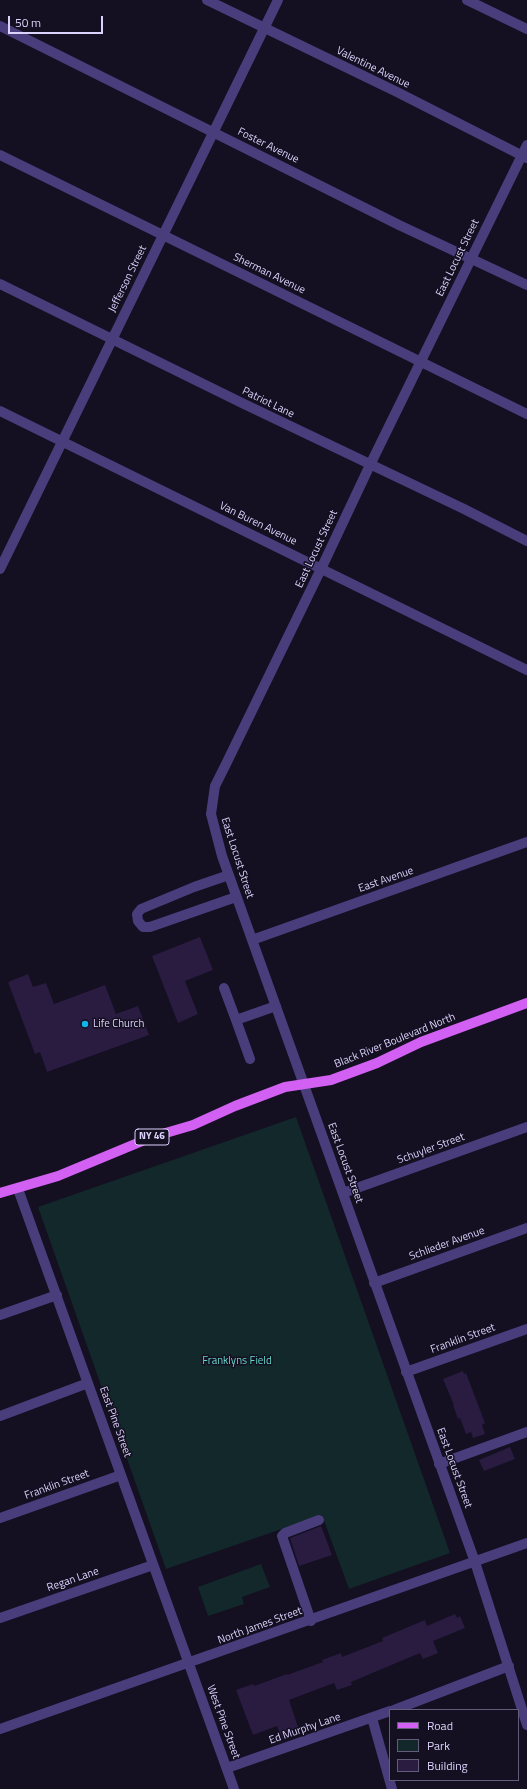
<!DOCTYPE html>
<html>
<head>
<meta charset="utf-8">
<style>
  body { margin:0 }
  #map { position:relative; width:527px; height:1789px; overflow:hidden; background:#140f21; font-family:"Titillium Web",sans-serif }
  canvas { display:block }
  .legend { position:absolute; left:389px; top:1709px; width:130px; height:72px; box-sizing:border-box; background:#140f21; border:1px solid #645d79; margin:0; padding:5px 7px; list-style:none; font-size:12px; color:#ddd2fc }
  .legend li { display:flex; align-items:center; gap:8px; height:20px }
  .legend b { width:20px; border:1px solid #645d79 }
  .scale { position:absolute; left:8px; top:16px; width:95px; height:18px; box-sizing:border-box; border:2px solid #ddd2fc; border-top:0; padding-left:5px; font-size:12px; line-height:14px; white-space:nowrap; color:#ddd2fc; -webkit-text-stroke:3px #140f21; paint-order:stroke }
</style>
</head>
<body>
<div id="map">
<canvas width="527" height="1789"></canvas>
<ul class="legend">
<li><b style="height:5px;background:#d261f3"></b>Road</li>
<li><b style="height:11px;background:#12282a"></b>Park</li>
<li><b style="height:11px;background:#291c40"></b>Building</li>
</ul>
<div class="scale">50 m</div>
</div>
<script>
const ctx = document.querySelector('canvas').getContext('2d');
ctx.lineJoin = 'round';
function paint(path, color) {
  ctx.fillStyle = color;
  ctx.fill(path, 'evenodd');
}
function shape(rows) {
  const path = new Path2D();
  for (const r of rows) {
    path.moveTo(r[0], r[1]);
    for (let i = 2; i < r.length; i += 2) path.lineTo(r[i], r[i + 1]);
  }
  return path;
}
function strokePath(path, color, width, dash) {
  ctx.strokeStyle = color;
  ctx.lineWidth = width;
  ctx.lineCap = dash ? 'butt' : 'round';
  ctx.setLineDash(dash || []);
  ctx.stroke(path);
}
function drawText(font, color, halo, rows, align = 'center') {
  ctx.font = font + ' "Titillium Web",sans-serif';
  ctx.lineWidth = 3;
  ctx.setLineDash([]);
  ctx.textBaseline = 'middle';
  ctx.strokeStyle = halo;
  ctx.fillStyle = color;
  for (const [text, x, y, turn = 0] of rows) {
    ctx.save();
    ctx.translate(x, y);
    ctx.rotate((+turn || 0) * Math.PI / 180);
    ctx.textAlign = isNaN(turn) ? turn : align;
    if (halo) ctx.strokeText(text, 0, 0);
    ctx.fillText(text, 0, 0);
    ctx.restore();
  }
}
const green = shape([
  [296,1117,450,1553,349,1589,322,1515,166,1569,38,1207],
  [261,1564,270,1587,242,1597,244,1604,208,1616,198,1587]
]);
const building = shape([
  [200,937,213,970,185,981,198,1014,178,1023,152,956],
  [28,974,33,987,46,983,54,1004,105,985,116,1014,138,1006,149,1035,47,1072,40,1052,35,1054,8,982],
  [463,1371,464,1374,466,1373,485,1423,482,1425,485,1434,473,1438,471,1432,466,1434,460,1418,458,1419,453,1405,454,1405,443,1379],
  [510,1447,515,1459,484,1471,479,1460],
  [321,1526,332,1555,299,1566,290,1538],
  [455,1614,457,1618,460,1616,465,1628,433,1641,438,1653,423,1659,420,1653,351,1682,352,1685,337,1690,334,1683,289,1700,300,1733,282,1739,277,1726,253,1735,236,1690,253,1684,254,1686,287,1674,287,1675,323,1662,322,1660,341,1653,342,1657,383,1641,382,1638,425,1620,427,1626]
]);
const minor = shape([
  [207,0,397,92,527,158],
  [467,0,527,29],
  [0,26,399,225,527,285],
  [527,145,370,465,321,569,226,764,215,786,211,814,222,856,475,1562,527,1725],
  [0,155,527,414],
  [0,284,242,403,464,509,527,541],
  [0,411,527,670],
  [0,569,278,0],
  [229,875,194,887,141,909,137,914,138,921,143,927,150,927,236,897],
  [252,940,527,842],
  [224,988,236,1020],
  [250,1059,236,1020,276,1006],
  [18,1189,234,1789],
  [343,1193,527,1127],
  [374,1283,527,1228],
  [0,1315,57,1295],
  [406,1372,527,1329],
  [0,1416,88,1383],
  [439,1464,527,1432],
  [0,1518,121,1475],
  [0,1618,153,1565],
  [311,1621,282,1536,285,1533,319,1520],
  [394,1710,509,1666],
  [372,1718,392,1789],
  [0,1729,527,1543],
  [227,1768,390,1711]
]);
const major = shape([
  [0,1193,58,1176,152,1137,193,1125,235,1106,285,1087,331,1080,377,1063,421,1042,527,1003]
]);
const markers = [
  [85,1024,4,"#11b4e8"]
];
const shields = [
  [152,1137,34]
];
const shieldNames = [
  ["NY 46",152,1137]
];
const streetNames = [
  ["Valentine Avenue",373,68,26],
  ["Foster Avenue",268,146,26],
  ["East Locust Street",458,258,-64],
  ["Sherman Avenue",269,274,26],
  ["Jefferson Street",128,279,-64],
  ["Patriot Lane",268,403,26],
  ["Van Buren Avenue",258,524,26],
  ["East Locust Street",317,549,-65],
  ["East Locust Street",237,858,72],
  ["East Avenue",386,880,-19],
  ["Black River Boulevard North",395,1041,-22],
  ["Schuyler Street",431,1149,-20],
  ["East Locust Street",345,1163,70],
  ["Schlieder Avenue",447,1244,-20],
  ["Franklin Street",463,1339,-20],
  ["East Pine Street",115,1422,70],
  ["East Locust Street",454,1468,70],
  ["Franklin Street",57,1485,-20],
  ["Regan Lane",73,1580,-19],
  ["North James Street",260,1626,-20],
  ["West Pine Street",223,1722,70],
  ["Ed Murphy Lane",305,1729,-19]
];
const poiNames = [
  ["Life Church",93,1024]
];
const parkNames = [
  ["Franklyns Field",237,1361]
];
paint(green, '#12282a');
paint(building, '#291c40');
strokePath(minor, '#493d7c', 10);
strokePath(major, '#d261f3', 10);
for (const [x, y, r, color] of markers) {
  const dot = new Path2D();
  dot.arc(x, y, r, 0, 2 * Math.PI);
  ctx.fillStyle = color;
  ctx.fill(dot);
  strokePath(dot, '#140f21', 1.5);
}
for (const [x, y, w] of shields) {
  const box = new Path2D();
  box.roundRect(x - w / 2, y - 8, w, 16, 3);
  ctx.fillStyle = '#140f21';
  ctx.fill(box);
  strokePath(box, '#ddd2fc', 1);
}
drawText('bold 10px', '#ddd2fc', null, shieldNames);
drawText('11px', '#ddd2fc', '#140f21', streetNames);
drawText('11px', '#ddd2fc', '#140f21', poiNames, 'left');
drawText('11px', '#64d6ca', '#140f21', parkNames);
</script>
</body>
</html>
